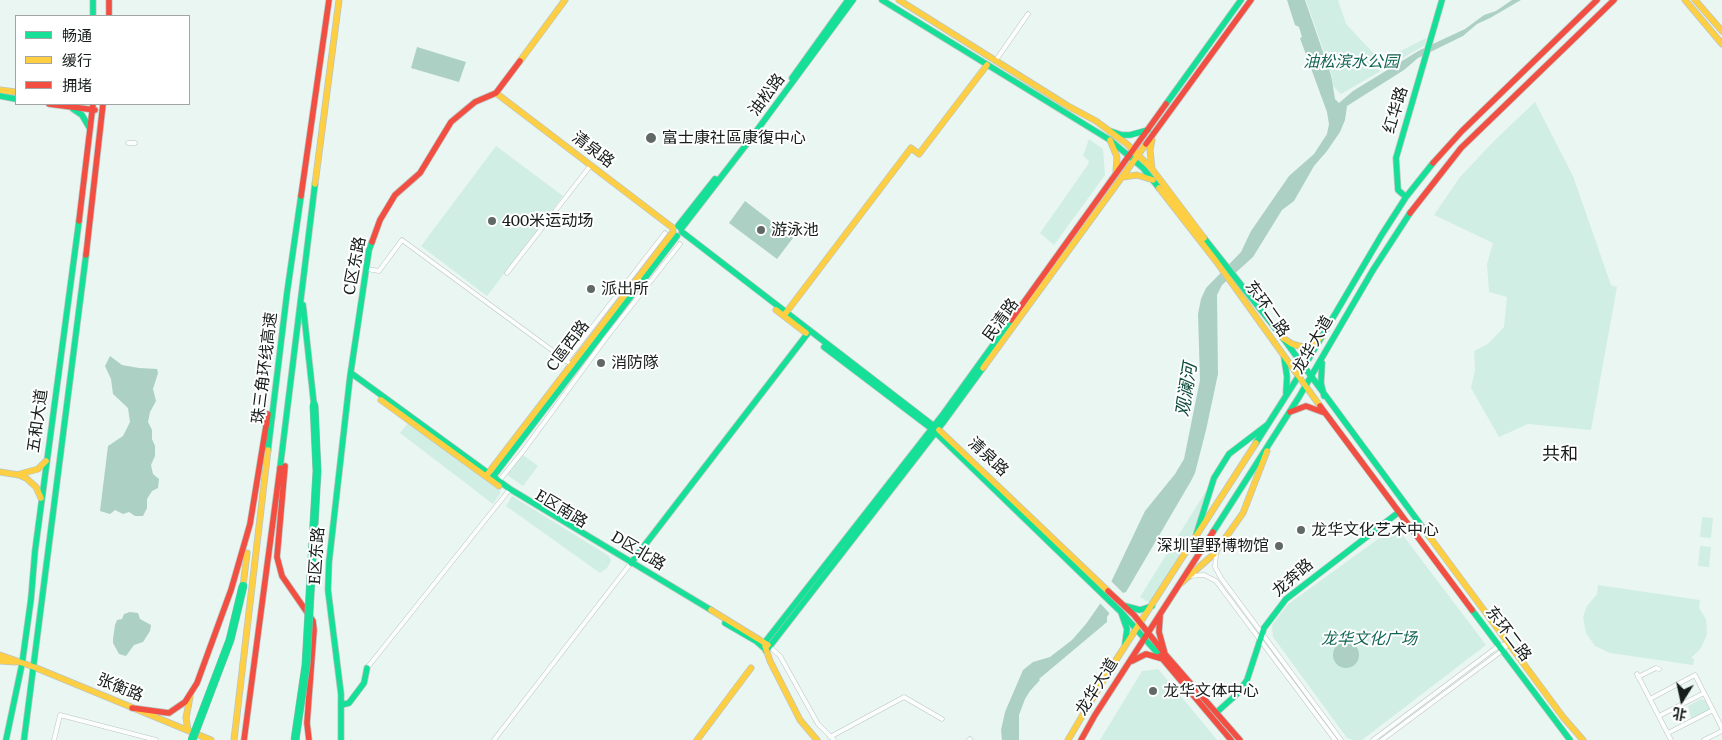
<!DOCTYPE html>
<html>
<head>
<meta charset="utf-8">
<style>
  body { margin:0 }
  #map { position:relative; width:1722px; height:740px; overflow:hidden; background:#eaf6f2; font-family:Literata,"Noto Sans SC",serif }
  canvas { display:block }
  .legend { position:absolute; left:15px; top:15px; width:175px; height:90px; box-sizing:border-box; background:#fff; border:1px solid #a2a5a4; margin:0; padding:6px 9px; list-style:none; font-size:15px; color:#161d1b }
  .legend li { display:flex; align-items:center; gap:10px; height:25px }
  .legend b { width:25px; border:1px solid #a2a5a4 }
  .north { position:absolute; left:1657px; top:675px; width:50px; height:50px; -webkit-text-stroke:4px #fff; paint-order:stroke; rotate:190deg; font-size:14px; font-weight:700; line-height:20px; text-align:center; color:#161d1b }
  .north::after { content:''; display:block; margin:auto; width:18px; height:22px; background:#161d1b; clip-path:polygon(50% 0,100% 100%,50% 72%,0 100%) }
</style>
</head>
<body>
<div id="map">
<canvas width="1722" height="740"></canvas>
<ul class="legend">
<li><b style="height:6px;background:#16e098"></b>畅通</li>
<li><b style="height:6px;background:#ffcf43"></b>缓行</li>
<li><b style="height:6px;background:#f24e42"></b>拥堵</li>
</ul>
<div class="north">北</div>
</div>
<script>
const ctx = document.querySelector('canvas').getContext('2d');
ctx.lineJoin = 'round';
function paint(path, color) {
  ctx.fillStyle = color;
  ctx.fill(path, 'evenodd');
}
function shape(rows) {
  const path = new Path2D();
  for (const r of rows) {
    if (r.length === 3) {
      path.moveTo(r[0] + r[2], r[1]);
      path.arc(r[0], r[1], r[2], 0, 2 * Math.PI);
      continue;
    }
    path.moveTo(r[0], r[1]);
    for (let i = 2; i < r.length; i += 2) path.lineTo(r[i], r[i + 1]);
  }
  return path;
}
function strokePath(path, color, width, dash) {
  ctx.strokeStyle = color;
  ctx.lineWidth = width;
  ctx.lineCap = dash ? 'butt' : 'round';
  ctx.setLineDash(dash || []);
  ctx.stroke(path);
}
function drawText(font, color, halo, rows, align = 'center') {
  ctx.font = font + ' Literata,"Noto Sans SC",serif';
  ctx.lineWidth = 4;
  ctx.setLineDash([]);
  ctx.textBaseline = 'middle';
  ctx.strokeStyle = halo;
  ctx.fillStyle = color;
  for (const [text, x, y, turn = 0] of rows) {
    ctx.save();
    ctx.translate(x, y);
    ctx.rotate((+turn || 0) * Math.PI / 180);
    ctx.textAlign = isNaN(turn) ? turn : align;
    if (halo) ctx.strokeText(text, 0, 0);
    ctx.fillText(text, 0, 0);
    ctx.restore();
  }
}
const green = shape([
  [1306,0,1338,0,1346,24,1381,61,1426,38,1425,45,1341,94,1332,85,1332,75],
  [1535,102,1573,176,1611,285,1617,287,1591,430,1528,424,1499,437,1471,388,1475,370,1474,351,1488,344,1504,327,1507,297,1489,292,1487,264,1493,243,1434,215,1460,177,1495,140],
  [1089,139,1103,149,1105,175,1054,245,1040,233,1087,166,1089,161,1083,156],
  [496,146,563,196,487,296,421,246],
  [409,422,501,492,493,504,400,433],
  [523,455,538,466,523,486,507,475],
  [1206,491,1207,492,1199,519,1191,536,1150,603,1140,597],
  [512,496,609,556,611,561,607,568,600,573,506,506],
  [1702,517,1713,518,1711,538,1700,537],
  [1396,526,1486,645,1362,740,1353,740,1347,738,1273,637,1272,625,1287,605],
  [1700,546,1711,547,1709,567,1698,566],
  [1598,585,1700,600,1699,608,1706,619,1707,634,1701,648,1691,658,1694,659,1693,665,1610,653,1595,646,1586,633,1583,617,1587,606,1597,594],
  [1158,669,1194,712,1217,740,1100,740,1142,671],
  [1701,699,1706,701,1710,709,1694,719,1691,718,1688,706]
]);
const water = shape([
  [1287,0,1305,0,1331,75,1335,99,1339,103,1353,91,1420,50,1465,29,1484,15,1496,11,1512,0,1521,0,1490,18,1477,24,1463,36,1418,58,1404,70,1347,106,1345,120,1340,132,1327,151,1314,166,1294,201,1282,210,1253,257,1222,285,1217,295,1218,374,1206,430,1195,473,1191,481,1126,592,1123,593,1107,617,1107,622,1039,679,1040,680,1030,691,1025,699,1019,715,1019,740,1002,740,1001,730,1005,712,1023,670,1033,662,1050,657,1072,640,1086,624,1102,601,1145,511,1175,474,1184,459,1200,380,1198,314,1201,299,1206,288,1241,252,1251,231,1289,176,1314,154,1327,134,1329,124,1327,112,1301,41,1300,38,1302,37,1299,27,1295,25],
  [417,47,466,62,459,82,411,68],
  [745,201,793,238,777,259,729,223],
  [110,356,122,365,139,368,157,369,158,373,153,389,156,401,150,412,148,422,152,430,152,439,155,446,155,456,151,465,153,474,159,479,158,488,152,491,147,499,147,508,143,516,135,516,129,512,123,514,115,510,110,514,100,511,108,446,123,436,130,422,128,408,113,394,111,379,105,366],
  [130,612,138,613,140,619,151,625,150,631,143,642,134,645,126,656,119,654,113,643,113,639,115,625,117,620,122,619,124,614],
  [1346,655,13]
]);
const pier = shape([
  [1109,579,1125,595,1111,615,1098,601]
]);
const street = shape([
  [996,60,1028,14],
  [128,143,135,143],
  [367,269,379,271,402,240,572,365],
  [507,273,591,165],
  [566,361,665,233],
  [499,481,524,450,606,338,680,244],
  [1216,554,1215,567,1221,578,1341,740],
  [1190,576,1204,575,1216,581,1335,740],
  [769,646,780,656,818,724,834,740],
  [367,668,510,489],
  [1637,674,1671,740],
  [1638,677,1656,668,1659,669],
  [1650,699,1695,675,1722,728],
  [1659,716,1704,693],
  [1668,733,1713,710],
  [830,737,904,697,942,719],
  [54,740,60,715,156,740],
  [494,740,631,563],
  [969,740,970,739],
  [1373,740,1493,650,1499,646,1509,643],
  [1382,740,1503,650,1509,643],
  [1704,740,1722,731]
]);
const fast = shape([
  [93,0,93,16],
  [882,0,1110,140,1143,168,1159,188],
  [792,78,848,0],
  [0,96,16,99],
  [1166,104,1241,0],
  [73,109,82,115,89,127],
  [1110,131,1122,135,1130,135,1148,130],
  [1406,197,1398,190,1396,158,1442,0],
  [678,226,715,179],
  [681,229,749,141,853,0],
  [682,232,939,430],
  [1204,238,1283,338,1429,536],
  [303,305,314,405],
  [824,347,932,429,1121,612,1160,656],
  [1284,357,1287,377,1286,393],
  [1322,363,1321,383,1324,396],
  [351,373,510,489,711,610],
  [1256,443,1298,377,1381,236,1406,197,1433,163],
  [268,450,287,293,301,196],
  [280,468,315,184],
  [492,478,677,236],
  [1213,532,1299,397,1373,270,1410,213],
  [1196,535,1214,478,1229,454,1267,425],
  [631,563,808,333],
  [1125,606,1140,610,1152,606],
  [1472,610,1570,740],
  [1121,612,1127,629,1125,644],
  [725,623,756,641,765,649],
  [762,646,941,417,1011,320],
  [766,651,945,420,983,368],
  [341,705,349,703,364,683,367,668],
  [1217,712,1237,694,1247,680,1264,628,1286,599,1399,512],
  [6,740,22,664,31,599,35,551,79,221],
  [24,740,86,255],
  [341,740,341,694,328,590,329,562,350,377,369,250,372,242]
]);
const slow = shape([
  [899,0,1068,106,1096,121,1127,144,1152,169,1204,238],
  [1685,0,1722,44],
  [1695,0,1722,31],
  [520,61,565,0],
  [0,90,16,92],
  [496,93,673,228],
  [1110,140,1117,157,1116,172],
  [1152,140,1150,150,1152,169],
  [1123,177,1137,175,1153,180],
  [315,184,339,0],
  [1159,188,1216,261,1320,406],
  [776,310,806,333],
  [785,314,911,148,919,154,987,65],
  [1283,338,1292,344,1303,347,1312,344,1320,338],
  [983,368,1146,144],
  [381,400,499,486],
  [939,430,1108,591],
  [0,472,19,475],
  [20,474,38,469,46,461],
  [19,475,26,478,36,487,41,498],
  [487,475,673,232],
  [1429,536,1563,717,1583,740],
  [1181,583,1214,554,1243,513,1267,451],
  [243,586,247,553],
  [711,610,768,645],
  [765,646,770,661,800,720,817,740],
  [0,655,34,667,211,740],
  [0,661,16,662],
  [188,730,186,718,190,697],
  [234,740,268,450],
  [697,740,751,668],
  [1068,740,1107,674,1256,443]
]);
const jam = shape([
  [109,0,109,16],
  [49,104,95,110],
  [1146,144,1251,0],
  [1433,163,1462,131,1597,0],
  [301,196,329,0],
  [1410,213,1461,148,1614,0],
  [79,221,93,104],
  [372,242,380,220,395,195,420,173,451,122,475,102,496,93,520,61],
  [86,255,103,104],
  [1011,320,1166,104],
  [1320,406,1472,610],
  [1290,412,1306,406,1325,413],
  [285,466,277,557,282,576,313,621,314,630,307,723,309,740],
  [1108,591,1134,615,1165,654,1240,740],
  [1160,616,1159,632,1165,654],
  [1160,656,1231,740],
  [1132,661,1146,654,1163,659],
  [132,708,169,713,185,702,197,683,231,590,250,524,268,414],
  [244,740,280,468],
  [1081,740,1095,715,1213,532]
]);
const fastBridge = shape([
  [192,740,230,640,243,586],
  [295,740,306,665,317,471,314,405]
]);
const markers = [
  [651,138,6,"#606966"],
  [492,221,5,"#606966"],
  [761,230,5,"#606966"],
  [591,289,5,"#606966"],
  [601,363,5,"#606966"],
  [1301,530,5,"#606966"],
  [1279,546,5,"#606966"],
  [1153,691,5,"#606966"]
];
const parkNames = [
  ["油松滨水公园",1351,62],
  ["龙华文化广场",1369,639]
];
const streetNames = [
  ["油松路",767,95,-53],
  ["红华路",1396,110,-73],
  ["清泉路",593,150,37],
  ["C区东路",355,266,-79],
  ["东环二路",1267,309,55],
  ["民清路",1001,320,-54],
  ["龙华大道",1313,345,-60],
  ["C區西路",568,346,-53],
  ["珠三角环线高速",265,368,-83],
  ["五和大道",38,421,-82],
  ["清泉路",988,457,43],
  ["E区南路",561,509,31],
  ["D区北路",638,551,31],
  ["E区东路",317,556,-86],
  ["龙奔路",1293,578,-41],
  ["东环二路",1508,634,53],
  ["龙华大道",1097,687,-58],
  ["张衡路",120,688,22]
];
const poiNames = [
  ["富士康社區康復中心",662,138],
  ["400米运动场",502,221],
  ["游泳池",771,230],
  ["派出所",601,289],
  ["消防隊",611,363],
  ["龙华文化艺术中心",1311,530],
  ["深圳望野博物馆",1269,546,"right"],
  ["龙华文体中心",1163,691]
];
const waterNames = [
  ["观澜河",1187,390,-81]
];
const neighbourhoodNames = [
  ["共和",1560,455]
];
paint(green, '#d0eee4');
paint(water, '#acd0c4');
paint(pier, '#eaf6f2');
strokePath(street, '#bbc4c0', 5);
strokePath(fast, '#bbc4c0', 7);
strokePath(slow, '#bbc4c0', 7);
strokePath(jam, '#bbc4c0', 7);
strokePath(street, '#fcfefd', 4);
strokePath(fast, '#16e098', 5.5);
strokePath(slow, '#ffcf43', 5.5);
strokePath(jam, '#f24e42', 5.5);
strokePath(fastBridge, '#9db6af', 9, []);
strokePath(fastBridge, '#16e098', 8);
for (const [x, y, r, color] of markers) {
  const dot = new Path2D();
  dot.arc(x, y, r, 0, 2 * Math.PI);
  ctx.fillStyle = color;
  ctx.fill(dot);
  strokePath(dot, '#fff', 2);
}
drawText('italic 16px', '#116553', '#fff', parkNames);
drawText('16px', '#161d1b', '#fff', streetNames);
drawText('16px', '#161d1b', '#fff', poiNames, 'left');
drawText('italic 18px', '#114e40', '#fff', waterNames);
drawText('18px', '#161d1b', '#fff', neighbourhoodNames);
</script>
</body>
</html>
